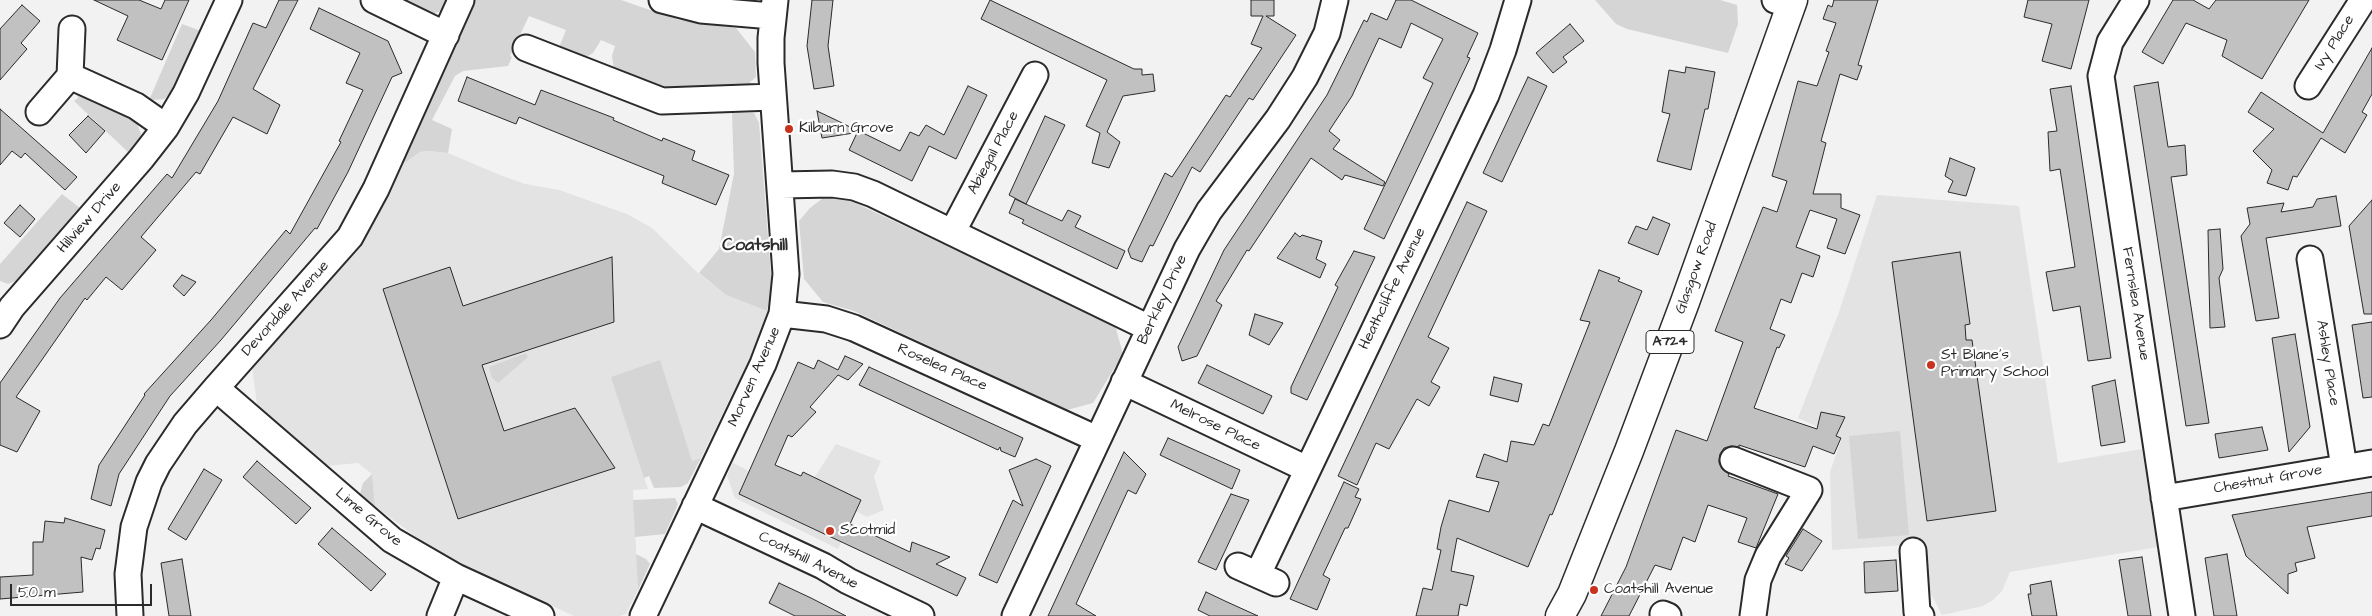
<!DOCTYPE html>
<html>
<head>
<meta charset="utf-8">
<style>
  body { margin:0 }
  #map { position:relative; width:2372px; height:616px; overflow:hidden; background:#f2f2f2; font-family:"Architects Daughter",sans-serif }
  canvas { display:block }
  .scale { position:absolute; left:10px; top:584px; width:142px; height:22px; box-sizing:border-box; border:2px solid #2b2b2b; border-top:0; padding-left:6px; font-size:15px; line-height:18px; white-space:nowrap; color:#2b2b2b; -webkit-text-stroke:4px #fff; paint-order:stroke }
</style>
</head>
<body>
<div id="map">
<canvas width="2372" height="616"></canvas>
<div class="scale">50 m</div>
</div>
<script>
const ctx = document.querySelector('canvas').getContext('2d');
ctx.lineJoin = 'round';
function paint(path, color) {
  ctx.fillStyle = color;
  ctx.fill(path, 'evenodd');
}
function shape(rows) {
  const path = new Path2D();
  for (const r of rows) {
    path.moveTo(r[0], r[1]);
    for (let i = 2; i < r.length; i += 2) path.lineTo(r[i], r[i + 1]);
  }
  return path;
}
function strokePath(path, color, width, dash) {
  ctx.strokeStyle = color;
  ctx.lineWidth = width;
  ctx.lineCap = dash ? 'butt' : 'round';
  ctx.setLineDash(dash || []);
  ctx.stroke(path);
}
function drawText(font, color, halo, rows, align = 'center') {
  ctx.font = font + ' "Architects Daughter",sans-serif';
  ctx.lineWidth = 4.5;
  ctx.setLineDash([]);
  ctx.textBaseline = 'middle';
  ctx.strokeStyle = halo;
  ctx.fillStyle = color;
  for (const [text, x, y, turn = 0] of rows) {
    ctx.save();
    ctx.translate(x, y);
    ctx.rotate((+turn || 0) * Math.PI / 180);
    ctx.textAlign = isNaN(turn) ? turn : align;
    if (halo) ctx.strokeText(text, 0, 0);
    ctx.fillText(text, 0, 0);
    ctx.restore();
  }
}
const built = shape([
  [429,151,448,153,500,175,525,184,559,190,627,214,652,228,698,273,726,295,767,311,758,341,701,458,644,477,648,489,633,490,638,590,626,614,620,616,574,616,435,551,375,506,372,474,358,463,327,466,257,405,252,367,348,259,368,230,399,167,420,152],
  [1877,195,2019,206,2058,463,2142,449,2158,547,2010,572,2002,591,1993,600,1983,606,1942,615,1927,586,1921,544,1832,550,1830,472,1842,438,1798,418,1839,312],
  [836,444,881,461,874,477,884,510,867,517,856,511,838,549,735,498,727,476,733,463,749,471,807,489]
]);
const green = shape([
  [392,0,449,0,443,10,431,15],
  [475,0,621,0,679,20,736,28,755,52,756,77,750,82,752,87,670,92,614,70,612,56,615,46,601,40,593,53,583,59,558,50,566,30,529,16,510,56,512,57,508,66,463,71,455,76,432,120,452,129,448,153,429,151,420,152,399,167],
  [1595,0,1720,0,1737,5,1738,24,1728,53,1627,29,1616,24],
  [182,24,201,31,174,90,164,99,153,100,150,98],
  [76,93,136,121,141,134,139,140,129,153,74,101,78,98],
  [732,113,754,113,759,123,772,287,767,311,726,295,699,273,719,249,734,174],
  [62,194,80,208,16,281,8,284,0,281,0,264],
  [823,198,851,201,1115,325,1123,354,1093,403,1067,410,854,311,823,302,804,279,799,221,810,208],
  [526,353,528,357,498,383,492,378,489,367],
  [660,360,692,461,701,458,688,483,681,487,654,488,649,476,644,478,611,377],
  [1900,431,1909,535,1858,539,1849,436],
  [372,474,375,506,360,494,363,483],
  [675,498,678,504,665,534,635,537,633,500],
  [636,554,646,559,650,564,638,590]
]);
const building = shape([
  [94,0,139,0,161,9,165,0,189,0,162,60,117,40,128,16,94,0],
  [279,0,298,0,253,89,280,105,267,134,233,117,200,174,196,172,141,237,156,250,122,290,106,277,87,300,85,298,16,397,40,411,17,452,0,445,0,383,60,298,167,174,172,178,218,101,253,23,266,28,279,0],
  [812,0,833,0,828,46,834,86,814,89,807,46,812,0],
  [990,0,1134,69,1142,69,1142,75,1153,74,1155,91,1123,96,1107,132,1120,142,1109,168,1092,163,1100,133,1086,126,1107,80,981,19,990,0],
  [1251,0,1274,0,1274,16,1266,16,1296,35,1253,100,1249,98,1200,172,1192,167,1153,246,1150,245,1142,262,1131,258,1128,250,1165,173,1172,177,1226,95,1230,97,1262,48,1251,44,1263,16,1251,16,1251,0],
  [1396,0,1411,0,1478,33,1467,57,1470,58,1384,239,1364,229,1433,83,1423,78,1443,39,1411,23,1401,48,1379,38,1352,96,1329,131,1340,140,1333,149,1385,182,1383,186,1345,175,1342,180,1311,158,1249,251,1247,250,1216,301,1222,305,1197,356,1182,361,1178,347,1224,250,1327,95,1364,20,1367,22,1371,13,1387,20,1396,0],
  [1834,0,1878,0,1858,65,1862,66,1857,80,1840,74,1821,141,1826,143,1813,194,1841,194,1841,208,1860,215,1845,254,1827,248,1837,219,1810,210,1796,247,1820,256,1813,277,1802,273,1791,303,1781,299,1770,329,1785,335,1779,348,1777,347,1754,408,1817,429,1821,412,1845,417,1836,436,1841,438,1834,454,1813,446,1805,467,1739,445,1739,447,1731,446,1724,448,1720,454,1719,462,1722,469,1729,474,1728,476,1778,494,1756,548,1738,542,1747,518,1708,505,1695,542,1683,537,1671,570,1655,565,1629,616,1601,616,1626,567,1676,430,1707,441,1743,342,1715,331,1763,207,1777,212,1787,181,1772,176,1782,140,1798,81,1817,86,1829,52,1826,51,1836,23,1823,19,1828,5,1832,7,1834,0],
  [2028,0,2089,0,2071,69,2042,61,2052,24,2024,17,2028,0],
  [2173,0,2193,0,2209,9,2216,0,2309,0,2262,79,2222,56,2227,40,2186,23,2163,64,2142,52,2173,0],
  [22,5,40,21,21,43,27,49,0,80,0,29,22,5],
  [319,8,388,41,402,73,392,77,348,172,317,229,315,228,221,340,170,396,119,474,111,506,91,499,99,465,145,395,144,394,211,320,286,230,290,234,341,142,339,141,363,90,346,83,360,53,310,29,319,8],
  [1570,24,1584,41,1563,57,1567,62,1553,73,1536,53,1570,24],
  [2372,48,2372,94,2362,112,2367,115,2345,153,2321,138,2297,177,2293,176,2288,190,2267,183,2272,170,2253,151,2274,129,2248,112,2261,92,2323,133,2372,48],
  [1686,67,1715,72,1708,109,1705,109,1691,170,1657,161,1670,114,1662,112,1669,70,1685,73,1686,67],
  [467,77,535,105,541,90,614,118,613,120,662,141,663,138,695,151,692,160,729,175,716,205,662,183,664,176,543,127,519,117,516,124,458,101,467,77],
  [1528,77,1547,86,1502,182,1483,173,1528,77],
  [2158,82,2168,147,2185,145,2187,175,2171,177,2209,423,2186,426,2134,86,2158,82],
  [968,86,987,95,956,159,929,146,912,181,849,150,857,133,863,133,900,151,910,132,919,136,926,125,944,135,968,86],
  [2071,86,2111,358,2088,361,2080,306,2053,311,2046,272,2075,267,2060,169,2050,171,2048,132,2057,131,2050,89,2071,86],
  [0,109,77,177,65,190,25,153,21,158,12,151,0,165,0,109],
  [817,111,836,120,860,132,822,138,817,111],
  [88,116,105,131,86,153,69,135,88,116],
  [1045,116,1065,125,1026,204,1009,195,1045,116],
  [1950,158,1975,168,1966,196,1948,192,1953,181,1945,176,1950,158],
  [2336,196,2341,226,2266,238,2279,318,2256,321,2241,236,2250,224,2247,208,2284,203,2281,212,2313,207,2317,199,2336,196],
  [1015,199,1062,221,1068,210,1081,216,1075,227,1125,251,1117,269,1022,223,1024,220,1009,213,1015,199],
  [2372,200,2372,314,2364,314,2349,226,2372,200],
  [1467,202,1487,211,1428,337,1449,348,1431,382,1440,387,1429,406,1417,399,1389,449,1376,443,1357,485,1338,476,1467,202],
  [20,205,35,219,20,237,4,223,20,205],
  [1653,217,1670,224,1658,255,1628,243,1636,226,1647,230,1653,217],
  [2220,229,2223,269,2219,278,2225,327,2210,328,2208,230,2220,229],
  [1295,233,1300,237,1302,235,1322,241,1316,259,1326,264,1320,278,1277,258,1295,233],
  [1354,251,1375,257,1307,400,1291,393,1291,387,1338,287,1335,285,1354,251],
  [1960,252,1970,324,1965,325,1966,340,1972,340,1996,511,1927,521,1892,262,1960,252],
  [612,257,614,322,482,365,504,431,575,408,615,468,458,519,383,289,450,267,463,306,612,257],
  [1599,270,1620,278,1618,281,1642,291,1552,515,1550,514,1528,567,1457,538,1451,571,1474,576,1467,606,1460,604,1458,616,1416,616,1423,588,1432,590,1441,550,1437,549,1441,527,1449,500,1489,512,1499,482,1476,477,1484,454,1507,462,1511,441,1534,445,1543,424,1549,426,1590,322,1580,320,1599,270],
  [182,275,196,282,184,296,173,286,182,275],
  [1255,314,1283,323,1269,345,1249,335,1255,314],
  [2372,322,2372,397,2363,398,2352,325,2372,322],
  [2295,334,2310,427,2289,452,2272,338,2295,334],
  [845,356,863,364,848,380,838,375,810,407,816,412,792,437,788,435,775,465,801,476,803,472,861,500,850,524,910,552,912,542,950,557,936,564,966,578,957,596,739,494,798,362,814,369,818,360,838,370,845,356],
  [1207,365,1272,396,1263,414,1198,383,1207,365],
  [869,367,1023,438,1015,457,1001,451,1000,447,998,450,859,385,869,367],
  [1494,377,1522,384,1518,402,1490,395,1494,377],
  [2115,380,2125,442,2101,446,2092,386,2115,380],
  [2262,427,2268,450,2219,458,2215,434,2262,427],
  [1168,438,1240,470,1232,489,1160,455,1168,438],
  [1124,452,1146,474,1136,494,1128,490,1076,604,1096,616,1048,616,1124,452],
  [1036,459,1051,466,997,583,979,575,1013,500,1023,506,1009,470,1036,459],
  [257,461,311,508,296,524,243,477,257,461],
  [204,469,222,480,186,540,168,529,204,469],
  [1344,482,1359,489,1355,497,1361,499,1348,528,1345,528,1323,575,1330,579,1317,610,1290,599,1344,482],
  [2372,492,2372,516,2307,527,2315,558,2295,563,2297,571,2288,574,2288,594,2246,556,2232,515,2372,492],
  [1231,494,1249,500,1216,570,1198,562,1231,494],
  [65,518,105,530,100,549,96,548,92,560,81,557,83,592,0,599,0,577,33,575,33,542,43,542,45,521,64,523,65,518],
  [332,528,386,574,371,591,318,544,332,528],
  [1803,529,1822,541,1802,571,1785,564,1789,558,1786,556,1803,529],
  [2227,554,2237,616,2214,616,2205,558,2227,554],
  [2142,557,2151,616,2128,616,2119,560,2142,557],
  [182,559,191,616,169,616,161,563,182,559],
  [1896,560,1898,591,1865,593,1864,562,1896,560],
  [2051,581,2057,616,2032,616,2028,594,2031,594,2030,585,2051,581],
  [779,583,811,598,846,616,795,616,769,603,779,583],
  [1206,592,1225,601,1258,616,1210,616,1198,610,1206,592]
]);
const minor = shape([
  [374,0,446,35],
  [662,0,701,10,772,16],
  [1775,0,1792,5],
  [2136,0,2110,42,2101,76,2182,616],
  [526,48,662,101,773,97],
  [70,76,72,29],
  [2308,86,2363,0],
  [39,112,70,76,136,106,166,127],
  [781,185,832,184,854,187,873,194,1149,328],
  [953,231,1035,75],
  [2310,259,2344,467],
  [782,314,826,319,854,328,1097,439],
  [0,325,12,307,141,159,166,127,186,93,229,0],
  [1124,382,1307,469],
  [216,388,392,540,456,577,541,616],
  [1733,460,1809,490,1768,556,1758,580,1753,616],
  [2164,498,2372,463],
  [695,506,823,566,848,581,921,616],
  [1913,551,1917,612,1921,616],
  [1238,566,1276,583],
  [1258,574,1486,95,1503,50,1518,0],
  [1663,614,1668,616],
  [130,616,128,574,134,527,149,482,158,464,185,424,216,388,350,237,376,189,461,0],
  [440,616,456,577],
  [643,616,763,364,782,314,786,274,771,63,771,38,775,0],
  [1015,616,1187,249,1209,211,1278,119,1305,77,1327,33,1335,0]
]);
const major = shape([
  [1560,616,1572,594,1629,451,1685,302,1793,0]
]);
const markers = [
  [789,129,5,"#c8321e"],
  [1931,365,5,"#c8321e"],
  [830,531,5,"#c8321e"],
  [1594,590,5,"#c8321e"]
];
const shields = [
  [1670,342,48]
];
const shieldNames = [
  ["A724",1670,342]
];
const streetNames = [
  ["Ivy Place",2335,43,-58],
  ["Abiegail Place",994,153,-62],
  ["Hillview Drive",90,218,-49],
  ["Glasgow Road",1697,268,-70],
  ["Heathcliffe Avenue",1393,289,-64],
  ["Berkley Drive",1163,300,-65],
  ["Fernslea Avenue",2135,304,81],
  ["Devondale Avenue",286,309,-48],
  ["Ashley Place",2327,363,81],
  ["Roselea Place",942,368,24],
  ["Morven Avenue",755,377,-66],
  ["Melrose Place",1215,426,26],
  ["Chestnut Grove",2268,480,-10],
  ["Lime Grove",368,518,40],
  ["Coatshill Avenue",808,561,27]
];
const poiNames = [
  ["Kilburn Grove",799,129],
  ["St Blane's",1941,356],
  ["Primary School",1941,373],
  ["Scotmid",840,531],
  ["Coatshill Avenue",1604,590]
];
const quarterNames = [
  ["Coatshill",755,246]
];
paint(built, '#e3e3e3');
paint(green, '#d5d5d5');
paint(building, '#c1c1c1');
strokePath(building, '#2b2b2b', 1);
strokePath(minor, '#2b2b2b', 29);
strokePath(major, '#2b2b2b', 31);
strokePath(minor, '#fff', 25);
strokePath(major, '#fff', 28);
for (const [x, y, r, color] of markers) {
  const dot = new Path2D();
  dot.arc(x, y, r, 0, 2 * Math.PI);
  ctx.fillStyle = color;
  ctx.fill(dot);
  strokePath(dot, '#fff', 2);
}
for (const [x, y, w] of shields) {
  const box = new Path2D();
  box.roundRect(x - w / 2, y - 11.5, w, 23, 4);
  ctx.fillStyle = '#fff';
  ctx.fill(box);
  strokePath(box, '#2b2b2b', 1);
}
drawText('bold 14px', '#2b2b2b', null, shieldNames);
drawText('15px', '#2b2b2b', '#fff', streetNames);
drawText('15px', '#2b2b2b', '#fff', poiNames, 'left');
drawText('bold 18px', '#2b2b2b', '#fff', quarterNames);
</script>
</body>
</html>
